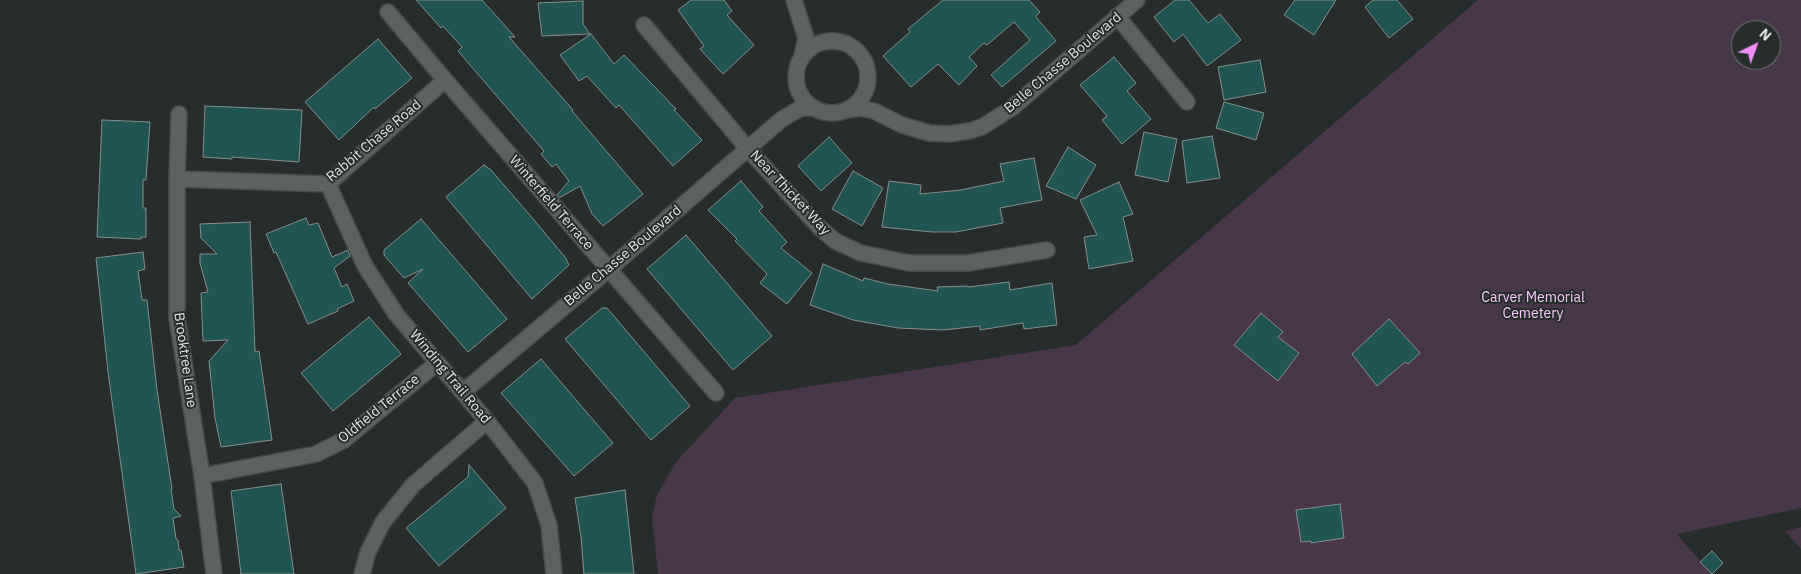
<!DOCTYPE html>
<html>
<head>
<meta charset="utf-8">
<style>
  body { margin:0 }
  #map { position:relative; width:1801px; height:574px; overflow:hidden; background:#272d2d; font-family:"IBM Plex Sans",sans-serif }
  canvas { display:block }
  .north { position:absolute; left:1731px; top:20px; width:50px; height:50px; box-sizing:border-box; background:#272d2d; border:1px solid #717777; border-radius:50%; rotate:42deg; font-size:14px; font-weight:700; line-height:20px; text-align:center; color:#e1e5e5 }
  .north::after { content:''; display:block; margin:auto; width:18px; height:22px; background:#ee8cf8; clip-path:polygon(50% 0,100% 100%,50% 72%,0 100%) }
</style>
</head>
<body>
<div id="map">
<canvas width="1801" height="574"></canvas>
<div class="north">N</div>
</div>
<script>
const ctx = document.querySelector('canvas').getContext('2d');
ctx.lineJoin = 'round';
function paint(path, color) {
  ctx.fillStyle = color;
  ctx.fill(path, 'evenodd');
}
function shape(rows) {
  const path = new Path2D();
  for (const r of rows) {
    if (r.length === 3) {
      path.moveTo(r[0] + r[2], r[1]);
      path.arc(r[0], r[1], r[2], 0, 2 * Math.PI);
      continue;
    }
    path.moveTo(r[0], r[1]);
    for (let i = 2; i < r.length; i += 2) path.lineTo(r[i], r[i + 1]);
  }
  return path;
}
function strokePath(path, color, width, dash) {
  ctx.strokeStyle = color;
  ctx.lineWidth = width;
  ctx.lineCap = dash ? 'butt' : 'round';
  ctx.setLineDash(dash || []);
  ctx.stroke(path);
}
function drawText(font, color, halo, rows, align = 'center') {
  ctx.font = font + ' "IBM Plex Sans",sans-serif';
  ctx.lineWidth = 4;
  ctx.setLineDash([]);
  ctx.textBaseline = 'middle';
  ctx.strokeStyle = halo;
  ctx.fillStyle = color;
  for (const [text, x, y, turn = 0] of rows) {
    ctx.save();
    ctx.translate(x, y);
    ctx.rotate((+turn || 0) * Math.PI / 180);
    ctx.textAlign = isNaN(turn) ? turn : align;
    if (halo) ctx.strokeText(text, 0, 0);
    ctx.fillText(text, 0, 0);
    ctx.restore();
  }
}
const green = shape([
  [1478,0,1801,0,1801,508,1677,534,1711,574,658,574,652,517,657,495,676,462,735,398,1076,345],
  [1741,30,1771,30,1771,60,1741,60],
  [1801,527,1801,549,1785,531]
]);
const building = shape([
  [416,0,482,0,515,37,509,37,573,110,572,111,643,194,603,226,592,214,580,186,559,198,557,195,569,181,556,164,552,167,541,154,544,151,458,51,462,47,443,26,441,28,416,0],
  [691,0,724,0,732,11,727,15,754,45,723,74,700,49,704,46,678,10,691,0],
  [943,0,1029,0,1040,12,1036,16,1036,17,1056,41,1002,87,991,75,1030,40,1014,22,987,45,984,43,969,57,977,66,959,85,938,64,911,87,883,56,910,32,908,29,943,0],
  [1175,0,1189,0,1208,23,1220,14,1241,40,1207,66,1183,34,1174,42,1154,17,1175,0],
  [1295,0,1336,0,1314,35,1284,15,1295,0],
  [1373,0,1397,0,1413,19,1389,38,1365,7,1373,0],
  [583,1,583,24,590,34,542,36,538,3,583,1],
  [591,34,614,64,624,55,676,109,674,110,702,140,673,166,619,105,616,108,587,76,579,81,560,55,591,34],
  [378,39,412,78,375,109,374,107,339,140,305,102,378,39],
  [1114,57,1136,83,1127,91,1151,119,1122,144,1102,120,1107,116,1080,85,1114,57],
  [1260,60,1266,92,1224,100,1218,67,1260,60],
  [1224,102,1264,113,1256,140,1216,128,1224,102],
  [205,106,302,110,299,162,232,157,232,159,203,157,205,106],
  [102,120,150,122,146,180,143,180,143,208,146,208,146,237,141,237,141,239,97,237,102,120],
  [1144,132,1177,139,1168,182,1135,175,1144,132],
  [1212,136,1220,178,1187,183,1182,141,1212,136],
  [829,137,852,163,821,191,798,166,829,137],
  [1068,147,1096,165,1076,199,1046,186,1068,147],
  [1034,158,1042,200,1000,208,1003,223,956,232,932,232,882,227,889,181,921,185,920,194,961,190,1004,181,1000,164,1034,158],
  [484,165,491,170,528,213,565,257,569,265,532,299,446,197,484,165],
  [853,171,883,188,862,226,832,209,853,171],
  [741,181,763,207,759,211,787,242,781,248,812,273,787,304,760,283,767,274,735,241,737,239,708,210,741,181],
  [1119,182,1133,214,1123,217,1133,261,1089,269,1084,237,1097,235,1080,200,1119,182],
  [306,218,309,225,318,223,332,257,348,250,350,256,334,268,342,287,347,284,354,301,337,309,338,311,308,324,276,252,274,253,266,234,306,218],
  [421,219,507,319,468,352,408,283,423,269,404,278,384,255,384,250,421,219],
  [250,222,255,352,259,351,272,440,221,447,215,418,209,361,228,340,203,341,201,293,208,292,200,263,200,254,217,254,201,238,200,224,250,222],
  [686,235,772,336,733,370,647,269,686,235],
  [143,252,145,269,138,271,142,300,147,300,157,390,172,489,171,489,174,509,181,516,173,518,176,539,178,540,179,550,181,550,184,567,136,574,108,372,96,258,143,252],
  [823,264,863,281,864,278,888,284,938,291,937,287,968,286,968,287,1009,282,1010,290,1052,283,1057,325,1024,329,1023,323,980,330,980,326,943,330,898,328,853,320,810,305,823,264],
  [602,308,607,308,624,328,690,406,651,440,565,339,602,308],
  [1261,313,1283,332,1278,337,1299,353,1278,381,1234,345,1261,313],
  [369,317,401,354,333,411,301,373,369,317],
  [1389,319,1420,353,1408,364,1405,362,1377,386,1352,354,1389,319],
  [541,359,613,443,574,476,501,393,541,359],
  [469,465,506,508,439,566,406,528,468,477,469,465],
  [281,484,294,574,241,574,231,491,281,484],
  [625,490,634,574,584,574,581,537,575,498,625,490],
  [1340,504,1344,538,1311,543,1311,541,1301,542,1296,510,1340,504],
  [1712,551,1723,563,1712,574,1700,562,1712,551]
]);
const minor = shape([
  [794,0,806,38,802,56],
  [388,12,445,80,716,393],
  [1117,16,1187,102],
  [644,25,748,149,820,228,835,241,861,253,909,263,968,263,1047,250],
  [832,77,36],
  [846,110,860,108,874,111,902,125,929,133,949,134,969,131,982,127,1012,108,1137,0],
  [179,114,177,179,177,318,202,476,214,574],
  [177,179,328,184,445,80],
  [328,184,365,266,396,314,487,421,535,483,549,525,554,574],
  [463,392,609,269,782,119,801,108,813,108],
  [202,476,316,454,344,440,437,363],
  [362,574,368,552,383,522,413,485,487,421]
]);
const streetNames = [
  ["Belle Chasse Boulevard",1063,63,-40],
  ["Rabbit Chase Road",374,141,-40],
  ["Near Thicket Way",790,193,47],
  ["Winterfield Terrace",551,203,49],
  ["Belle Chasse Boulevard",623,256,-40],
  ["Brooktree Lane",185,360,82],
  ["Winding Trail Road",450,377,50],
  ["Oldfield Terrace",379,409,-39]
];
const parkNames = [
  ["Carver Memorial",1533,298],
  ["Cemetery",1533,314]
];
paint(green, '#473748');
paint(building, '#205553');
strokePath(building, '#868d8d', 1);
strokePath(minor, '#464b4b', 18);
strokePath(minor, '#5b6261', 15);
drawText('14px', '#e1e5e5', '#272d2d', streetNames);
drawText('14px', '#f7c7fb', '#272d2d', parkNames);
</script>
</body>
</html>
